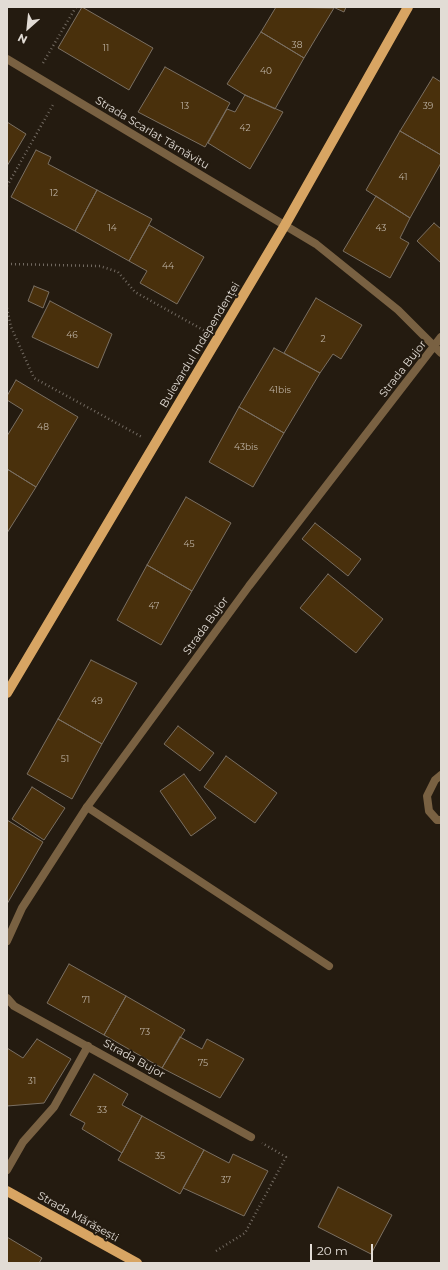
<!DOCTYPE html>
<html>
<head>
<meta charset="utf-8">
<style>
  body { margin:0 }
  #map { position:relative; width:448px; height:1270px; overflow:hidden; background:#241b10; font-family:Montserrat,sans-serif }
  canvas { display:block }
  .frame { position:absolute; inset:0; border:8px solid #e2dcd5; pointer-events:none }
  .north { position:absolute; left:8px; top:8px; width:40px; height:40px; -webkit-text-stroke:3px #241b10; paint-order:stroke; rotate:207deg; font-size:11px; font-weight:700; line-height:16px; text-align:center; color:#e2dcd5 }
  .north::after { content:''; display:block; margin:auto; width:14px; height:18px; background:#e2dcd5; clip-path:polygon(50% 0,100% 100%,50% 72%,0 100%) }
  .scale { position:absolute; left:310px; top:1244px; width:63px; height:18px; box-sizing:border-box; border:2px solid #e2dcd5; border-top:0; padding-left:5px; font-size:12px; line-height:14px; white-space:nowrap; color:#e2dcd5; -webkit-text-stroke:3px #241b10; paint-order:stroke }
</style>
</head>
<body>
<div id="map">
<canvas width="448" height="1270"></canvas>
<div class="frame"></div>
<div class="north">N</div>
<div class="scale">20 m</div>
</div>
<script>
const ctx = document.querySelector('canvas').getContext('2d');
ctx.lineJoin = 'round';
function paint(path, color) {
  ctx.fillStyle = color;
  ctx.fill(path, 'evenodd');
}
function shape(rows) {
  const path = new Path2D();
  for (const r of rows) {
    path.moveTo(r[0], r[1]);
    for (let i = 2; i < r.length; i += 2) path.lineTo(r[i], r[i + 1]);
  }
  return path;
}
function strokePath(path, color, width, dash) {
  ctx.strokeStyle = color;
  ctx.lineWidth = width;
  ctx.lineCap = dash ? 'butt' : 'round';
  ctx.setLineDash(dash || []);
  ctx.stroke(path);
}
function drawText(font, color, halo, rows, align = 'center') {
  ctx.font = font + ' Montserrat,sans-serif';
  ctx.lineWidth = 4;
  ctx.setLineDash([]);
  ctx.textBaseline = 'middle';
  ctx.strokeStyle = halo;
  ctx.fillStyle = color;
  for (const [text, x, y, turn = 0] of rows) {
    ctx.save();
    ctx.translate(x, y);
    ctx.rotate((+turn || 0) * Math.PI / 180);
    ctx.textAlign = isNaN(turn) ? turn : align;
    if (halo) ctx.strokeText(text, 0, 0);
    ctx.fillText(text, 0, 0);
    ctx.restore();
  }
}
const building = shape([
  [82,7,153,48,129,90,58,48,82,7],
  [276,7,334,8,304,58,261,32,276,7],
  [333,7,346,7,344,12,333,7],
  [261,32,304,58,275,109,245,95,227,84,261,32],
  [165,67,230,103,205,147,138,112,165,67],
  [433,77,441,82,441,155,400,131,433,77],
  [245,95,283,112,250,169,208,143,227,109,235,112,245,95],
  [7,122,26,134,7,166,7,122],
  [400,131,441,155,441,163,410,218,366,190,400,131],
  [36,150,51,157,48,164,97,190,75,231,11,197,36,150],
  [97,190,152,219,129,261,75,231,97,190],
  [376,196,410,218,400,238,409,243,390,278,343,251,376,196],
  [434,223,441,229,441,263,417,241,434,223],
  [149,225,204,257,177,304,140,283,147,271,129,261,149,225],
  [34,286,49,292,43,308,28,301,34,286],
  [316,298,362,325,341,359,333,354,320,373,284,353,316,298],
  [50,301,112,334,98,368,32,337,50,301],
  [274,348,320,373,284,433,239,407,274,348],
  [16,380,78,417,36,487,7,469,7,436,23,410,7,400,7,396,16,380],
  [239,407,284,433,253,487,209,462,239,407],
  [7,469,36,487,7,533,7,469],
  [186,497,231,523,192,591,147,565,186,497],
  [315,523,361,559,348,576,302,539,315,523],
  [147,565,192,591,161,645,117,620,147,565],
  [328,574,383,619,356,653,300,608,328,574],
  [91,660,137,683,102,744,58,719,91,660],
  [58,719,102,744,72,799,27,774,58,719],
  [178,726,214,753,200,771,164,744,178,726],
  [226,756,277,793,255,823,204,787,226,756],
  [184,774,216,818,191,836,160,791,184,774],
  [32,787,65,808,44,840,12,819,32,787],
  [7,820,43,842,7,904,7,820],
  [69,964,126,996,104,1035,47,1003,69,964],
  [126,996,185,1030,162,1068,104,1035,126,996],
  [180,1037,202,1049,207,1039,244,1059,220,1098,162,1068,180,1037],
  [37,1039,71,1059,44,1103,7,1106,7,1048,23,1058,37,1039],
  [94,1074,128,1094,122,1105,142,1116,122,1153,82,1129,85,1123,70,1115,94,1074],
  [142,1116,204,1150,180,1194,118,1160,142,1116],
  [204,1150,229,1163,233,1154,268,1171,244,1216,183,1188,204,1150],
  [338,1187,392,1215,371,1254,318,1227,338,1187],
  [7,1237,42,1258,39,1263,7,1263,7,1237]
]);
const path = shape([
  [43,63,76,7],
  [7,186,54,103],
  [7,264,100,266,118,272,135,292,205,331],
  [7,308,11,327,34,378,142,437],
  [216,1251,245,1233,286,1157,262,1143]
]);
const lane = shape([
  [441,775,435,780,427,796,429,811,437,820,441,820],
  [87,807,329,966]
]);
const street = shape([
  [7,59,316,244,398,310,441,353],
  [7,941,22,908,87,807,249,586,441,337],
  [7,998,14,1006,251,1137],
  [7,1170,23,1142,54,1107,88,1046]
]);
const primary = shape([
  [7,693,285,225,408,7],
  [7,1191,137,1263]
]);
const numberNames = [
  ["38",297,45],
  ["11",106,48],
  ["40",266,71],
  ["13",185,106],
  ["39",428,106],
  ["42",245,128],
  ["41",403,177],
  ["12",54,193],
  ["14",112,228],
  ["43",381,228],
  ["44",168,266],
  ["46",72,335],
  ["2",323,339],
  ["41bis",280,390],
  ["48",43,427],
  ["43bis",246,447],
  ["45",189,544],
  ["47",154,606],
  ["49",97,701],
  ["51",65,759],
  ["71",86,1000],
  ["73",145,1032],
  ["75",203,1063],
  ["31",32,1081],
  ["33",102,1110],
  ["35",160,1156],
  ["37",226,1180]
];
const streetNames = [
  ["Strada Scarlat Târnăvitu",152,133,31],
  ["Bulevardul Independenței",200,345,-59],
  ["Strada Bujor",403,369,-52],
  ["Strada Bujor",206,626,-54],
  ["Strada Bujor",134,1059,29],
  ["Strada Mărășești",78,1217,29]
];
paint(building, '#49300c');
strokePath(building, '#7a6f62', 1);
strokePath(path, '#726a61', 2.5, [1, 3]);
strokePath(lane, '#796142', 8);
strokePath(street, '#796142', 8);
strokePath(primary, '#d8a563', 10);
drawText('9px', '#bcb1a3', null, numberNames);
drawText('11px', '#e2dcd5', '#241b10', streetNames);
</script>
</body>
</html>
